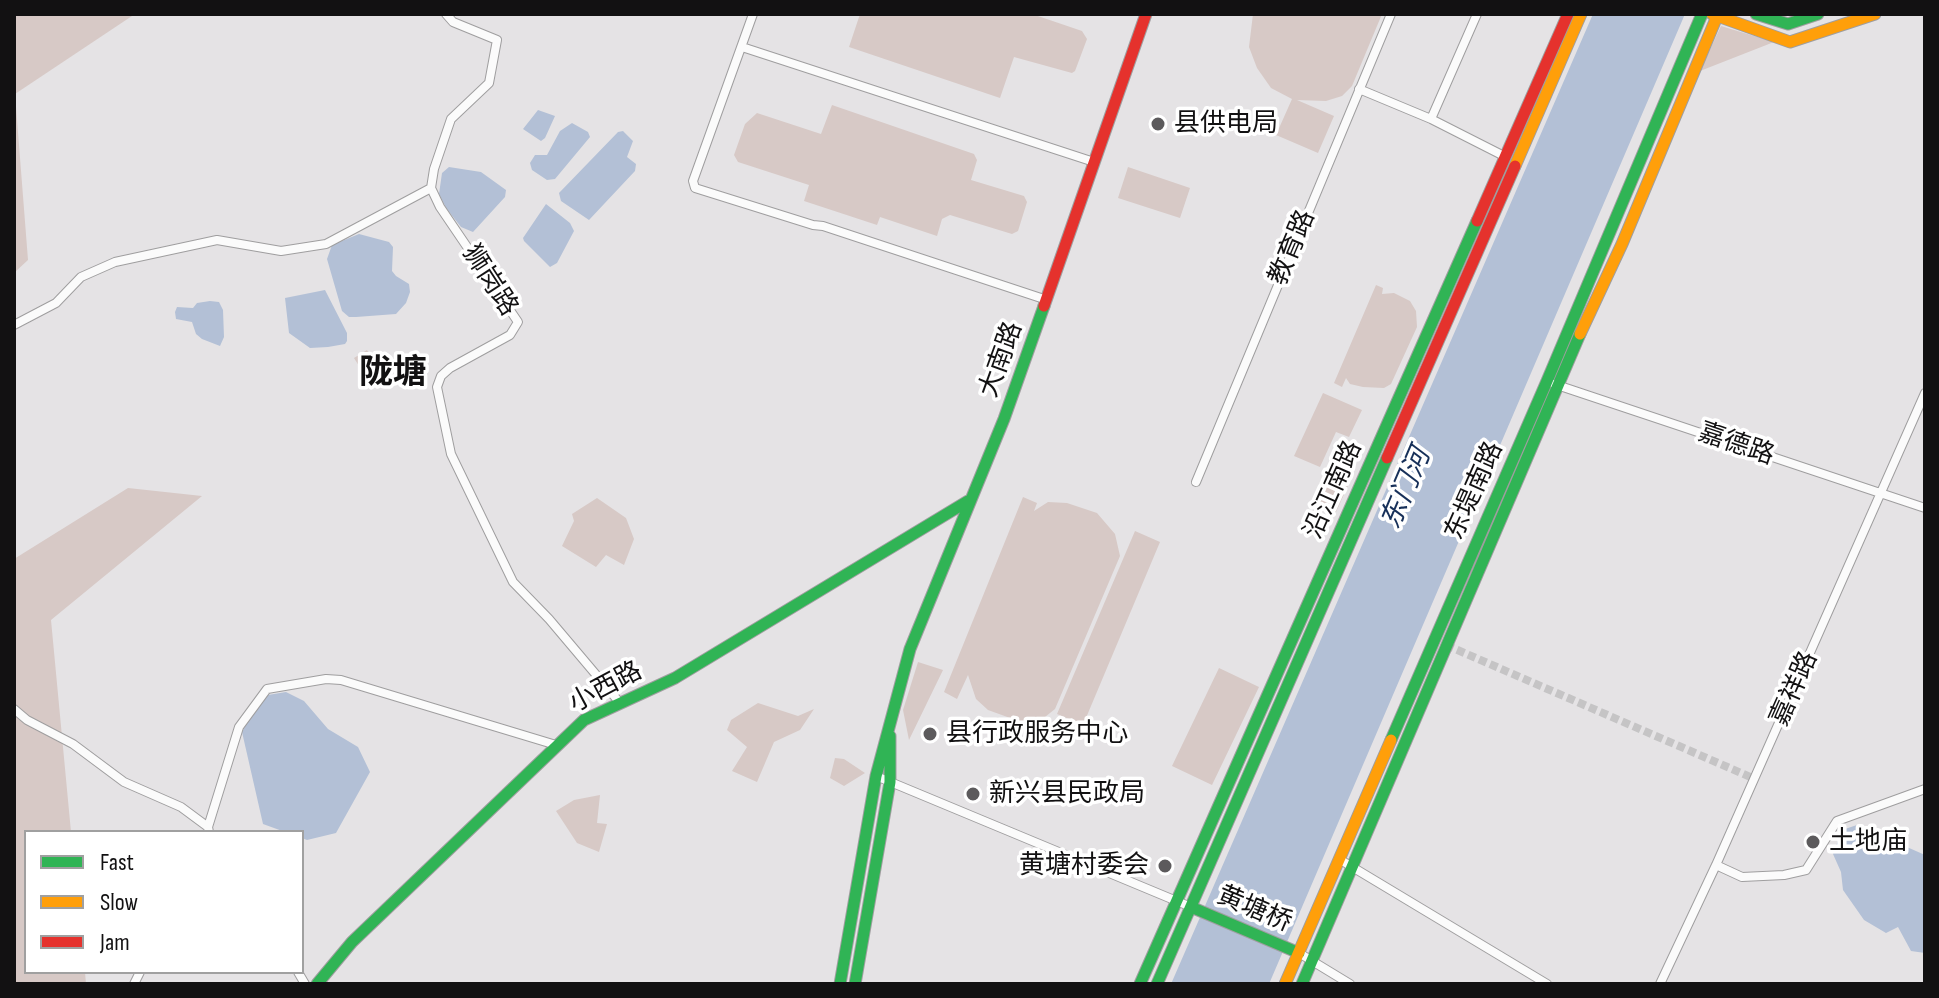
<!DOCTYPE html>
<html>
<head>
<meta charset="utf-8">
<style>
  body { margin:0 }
  #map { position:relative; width:1939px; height:998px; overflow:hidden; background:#e5e3e5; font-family:"Sofia Sans Condensed",sans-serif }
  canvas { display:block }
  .frame { position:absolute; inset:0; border:16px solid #121112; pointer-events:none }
  .legend { position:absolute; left:24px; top:830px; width:280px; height:144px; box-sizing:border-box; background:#fff; border:2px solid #a0a0a0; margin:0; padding:10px 14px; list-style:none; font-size:24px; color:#121112 }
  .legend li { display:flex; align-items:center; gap:16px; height:40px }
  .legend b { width:40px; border:2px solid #a0a0a0 }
</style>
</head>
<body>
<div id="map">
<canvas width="1939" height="998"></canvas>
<div class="frame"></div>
<ul class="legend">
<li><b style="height:10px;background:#30b455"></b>Fast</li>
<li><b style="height:10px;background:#ff9f0a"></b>Slow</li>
<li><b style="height:10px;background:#e5322d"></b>Jam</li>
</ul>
</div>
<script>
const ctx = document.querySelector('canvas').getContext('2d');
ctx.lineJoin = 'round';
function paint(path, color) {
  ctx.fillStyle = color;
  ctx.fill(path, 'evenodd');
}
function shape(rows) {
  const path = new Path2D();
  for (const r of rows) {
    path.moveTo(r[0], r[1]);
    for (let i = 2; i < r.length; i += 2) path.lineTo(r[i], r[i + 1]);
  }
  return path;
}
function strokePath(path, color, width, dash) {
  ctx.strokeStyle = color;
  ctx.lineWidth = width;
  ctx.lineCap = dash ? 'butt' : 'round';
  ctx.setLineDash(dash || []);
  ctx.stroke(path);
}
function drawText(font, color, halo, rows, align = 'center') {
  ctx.font = font + ' "Sofia Sans Condensed","Noto Sans SC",sans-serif';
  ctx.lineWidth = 7;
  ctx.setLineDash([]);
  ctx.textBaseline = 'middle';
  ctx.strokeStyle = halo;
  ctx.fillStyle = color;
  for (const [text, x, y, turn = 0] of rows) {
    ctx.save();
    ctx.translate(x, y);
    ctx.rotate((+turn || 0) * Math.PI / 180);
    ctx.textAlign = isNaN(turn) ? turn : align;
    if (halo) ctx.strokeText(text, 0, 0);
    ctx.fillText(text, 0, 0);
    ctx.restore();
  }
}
const green = shape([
  [14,14,135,14,15,94,28,260,14,273],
  [860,14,1032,14,1082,31,1087,39,1075,71,1072,73,1014,57,1000,98,849,47],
  [1253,14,1382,14,1352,86,1342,96,1326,101,1297,100,1334,116,1318,153,1276,135,1292,99,1271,88,1257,68,1249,47],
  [1721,26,1774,42,1700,71],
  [832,105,974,154,977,160,971,180,1024,196,1027,202,1018,231,1012,234,950,215,942,219,937,236,880,217,877,225,804,201,809,185,738,162,734,155,745,124,757,113,821,134],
  [1128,167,1190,188,1180,218,1118,198],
  [1376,285,1383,288,1382,294,1394,293,1410,301,1416,311,1417,327,1391,384,1384,388,1363,387,1350,384,1346,378,1342,387,1334,383],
  [367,350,381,375,369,382,354,358],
  [1323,393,1362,410,1349,437,1336,432,1320,467,1294,456],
  [1333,473,1350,481,1336,512,1319,504],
  [128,488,202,496,51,620,71,832,26,832,26,972,85,972,86,984,14,984,14,559],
  [1023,497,1037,503,1034,511,1048,502,1067,503,1097,513,1115,534,1120,556,1055,709,1045,717,1024,723,988,710,976,699,968,675,957,699,944,692],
  [597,498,626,518,634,539,624,565,606,555,596,567,562,546,574,521,572,514],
  [1135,531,1160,542,1083,725,1057,714],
  [918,662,943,670,909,740,903,710],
  [1219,668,1259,687,1212,785,1172,766],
  [758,703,798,716,814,709,800,730,774,742,757,782,732,771,747,747,727,730,731,720],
  [835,758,844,759,865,773,844,786,830,778],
  [600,795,597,823,607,824,599,852,577,843,556,811,574,800]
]);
const water = shape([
  [1593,14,1685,14,1269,984,1171,984],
  [538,110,555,116,545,138,541,141,523,129],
  [572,123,588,132,590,137,555,179,547,180,532,170,530,163,535,155,547,155,560,131],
  [623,131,633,141,627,157,636,164,635,171,589,220,561,201,559,193,618,132],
  [449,167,481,172,506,190,505,197,473,232,461,227,446,208,439,194,442,173],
  [546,204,570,223,574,231,557,263,550,267,524,241,523,238],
  [359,234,389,242,393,247,392,271,396,276,409,284,410,292,406,303,396,314,356,317,349,317,342,311,327,259,332,245],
  [325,290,347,333,347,341,345,344,328,347,310,348,289,333,285,298],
  [210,301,219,302,223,310,224,337,220,346,202,339,196,334,192,322,176,319,175,312,177,307,193,308,197,303],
  [286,692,304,701,328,729,358,747,370,772,336,833,307,840,302,838,302,832,285,832,263,824,242,732,262,696],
  [1857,825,1925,855,1925,953,1911,951,1898,927,1886,933,1864,920,1843,890,1841,872,1833,854,1842,830]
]);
const streetTunnel = shape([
  [1446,645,1755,779]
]);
const street = shape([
  [446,14,453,22,497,40,489,83,451,119,434,169,431,188,440,207,518,322,510,335,450,368,441,376,437,387,451,454,513,582,549,619,620,703],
  [753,14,693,181,695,188,813,225,823,226,1047,300],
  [742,47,1094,162],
  [1359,89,1431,119,1504,156],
  [1431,119,1477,14],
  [14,325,56,303,81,277,115,262,217,240,281,251,326,244,431,188],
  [1554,384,1925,508],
  [1196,482,1391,14],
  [14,709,27,720,73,744,124,782,181,807,208,827],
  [876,776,1191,907],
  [209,832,208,827,239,727,267,689,326,679,341,680,556,745],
  [1339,859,1547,984],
  [1716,865,1742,877,1784,875,1806,870,1837,821,1925,789],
  [1299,953,1350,984],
  [298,972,305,984],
  [134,984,140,972],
  [1660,984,1716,865,1925,393]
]);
const fast = shape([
  [1756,14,1788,24,1818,14],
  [1391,740,1547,381,1702,14],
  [1191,907,1299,953],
  [317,984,352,942,584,720,675,678,968,501],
  [840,984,876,776,910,649,1004,419,1044,306],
  [855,984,890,782,890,736],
  [1140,984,1477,221],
  [1157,984,1387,458],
  [1302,984,1580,334]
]);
const slow = shape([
  [1712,14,1790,42,1875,14],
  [1515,166,1581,14],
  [1580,334,1622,244,1718,14],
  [1285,984,1391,740]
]);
const jam = shape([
  [1477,221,1568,14],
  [1044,306,1146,14],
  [1387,458,1515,166]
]);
const markers = [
  [1158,124,8,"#5c5a5c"],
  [930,734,8,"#5c5a5c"],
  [973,794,8,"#5c5a5c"],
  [1813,842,8,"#5c5a5c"],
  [1165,866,8,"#5c5a5c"]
];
const poiNames = [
  ["县供电局",1174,124],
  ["县行政服务中心",946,734],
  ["新兴县民政局",989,794],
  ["土地庙",1829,842],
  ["黄塘村委会",1149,866,"right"]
];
const streetNames = [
  ["教育路",1293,248,-67],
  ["狮岗路",489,281,57],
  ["大南路",1002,360,-70],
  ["嘉德路",1736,445,19],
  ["沿江南路",1334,490,-66],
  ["东堤南路",1475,491,-66],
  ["小西路",606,688,-28],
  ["嘉祥路",1795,689,-66],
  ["黄塘桥",1254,910,23]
];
const waterNames = [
  ["东门河",1407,489,-67]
];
const districtNames = [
  ["陇塘",393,374]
];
paint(green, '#d7c9c6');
paint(water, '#b3c0d6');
strokePath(streetTunnel, '#c5c4c5', 8, [8, 4]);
strokePath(street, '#9f9e9f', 10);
strokePath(fast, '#9f9e9f', 13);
strokePath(slow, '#9f9e9f', 13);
strokePath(jam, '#9f9e9f', 13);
strokePath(street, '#fbfbfb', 8);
strokePath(fast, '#30b455', 11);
strokePath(slow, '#ff9f0a', 11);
strokePath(jam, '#e5322d', 11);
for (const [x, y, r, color] of markers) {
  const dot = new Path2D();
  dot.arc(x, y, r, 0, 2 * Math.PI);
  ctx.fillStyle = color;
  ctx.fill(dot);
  strokePath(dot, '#fff', 3);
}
drawText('26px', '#121112', '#fff', poiNames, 'left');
drawText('26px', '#121112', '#fff', streetNames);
drawText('italic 28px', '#173059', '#fff', waterNames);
drawText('bold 34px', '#121112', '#fff', districtNames);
</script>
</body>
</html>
